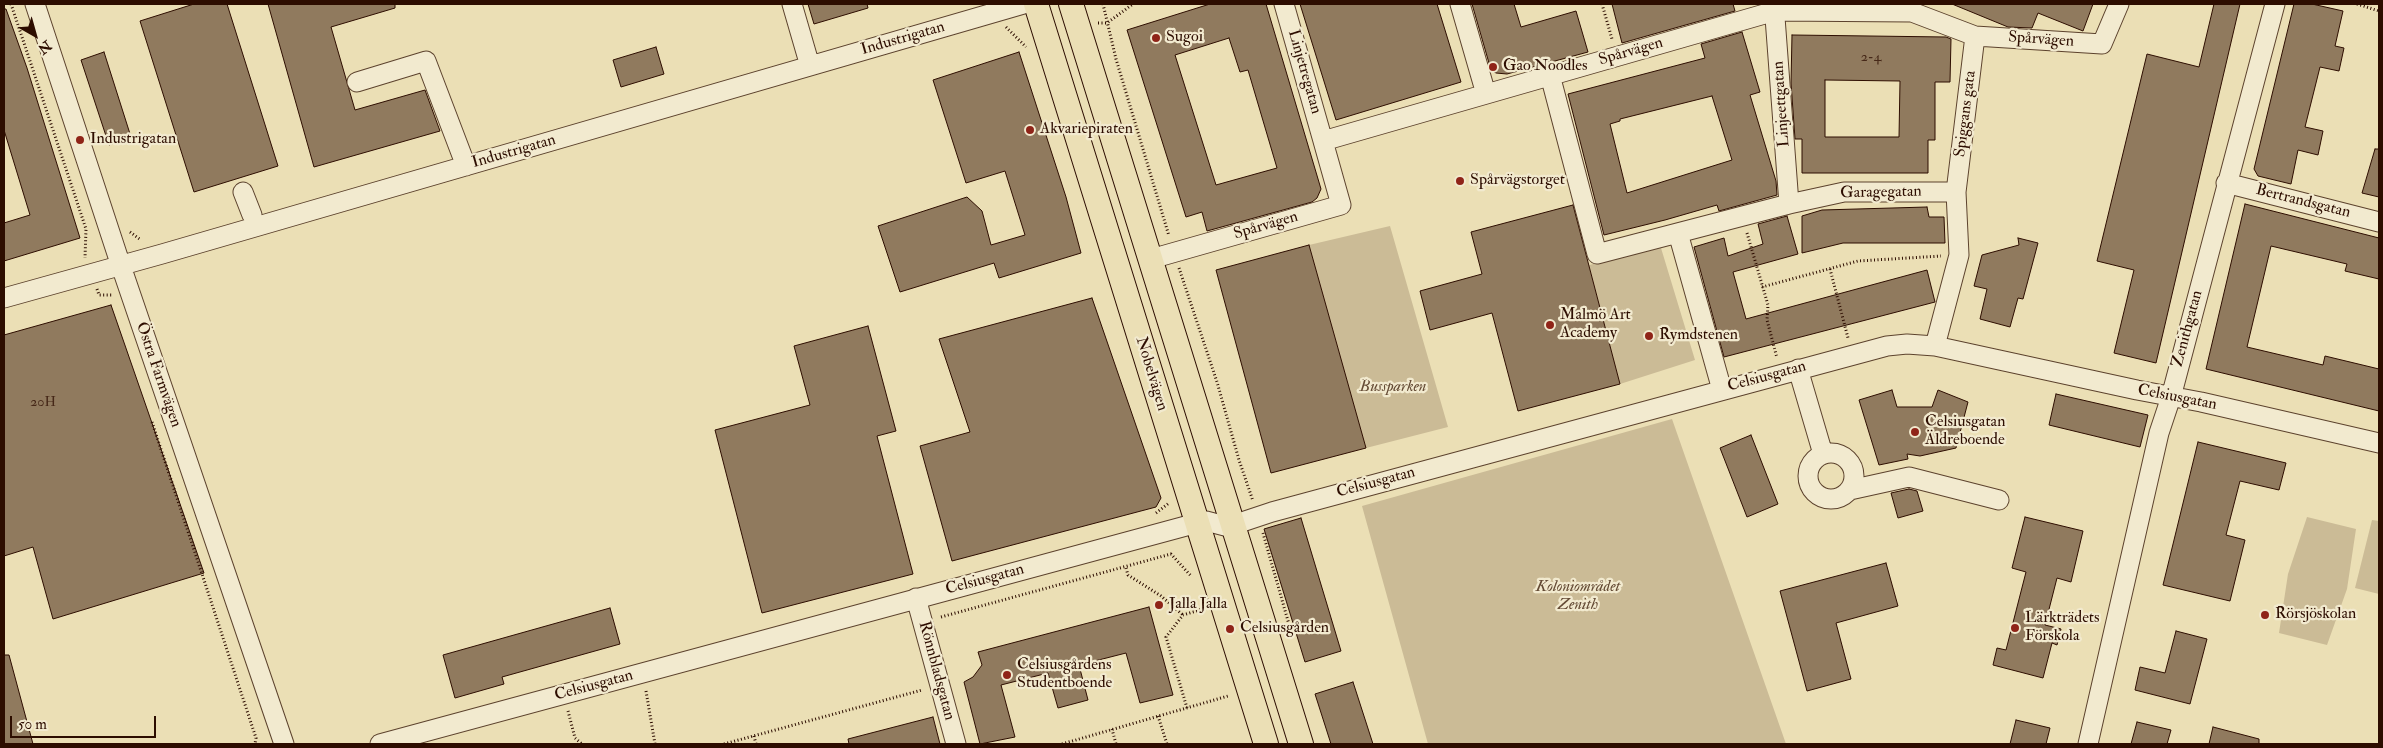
<!DOCTYPE html>
<html>
<head>
<meta charset="utf-8">
<style>
  body { margin:0 }
  #map { position:relative; width:2383px; height:748px; overflow:hidden; background:#ebdfb5; font-family:"IM FELL Double Pica",serif }
  canvas { display:block }
  .frame { position:absolute; inset:0; border:5px solid #2d0d00; pointer-events:none }
  .north { position:absolute; left:10px; top:10px; width:50px; height:50px; -webkit-text-stroke:4px #f2eacf; paint-order:stroke; rotate:142deg; font-size:14px; font-weight:700; line-height:20px; text-align:center; color:#2d0d00 }
  .north::after { content:''; display:block; margin:auto; width:18px; height:22px; background:#2d0d00; clip-path:polygon(50% 0,100% 100%,50% 72%,0 100%) }
  .scale { position:absolute; left:10px; top:716px; width:146px; height:22px; box-sizing:border-box; border:2px solid #2d0d00; border-top:0; padding-left:6px; font-size:15px; line-height:18px; white-space:nowrap; color:#2d0d00; -webkit-text-stroke:4px #f2eacf; paint-order:stroke }
</style>
</head>
<body>
<div id="map">
<canvas width="2383" height="748"></canvas>
<div class="frame"></div>
<div class="north">N</div>
<div class="scale">50 m</div>
</div>
<script>
const ctx = document.querySelector('canvas').getContext('2d');
ctx.lineJoin = 'round';
function paint(path, color) {
  ctx.fillStyle = color;
  ctx.fill(path, 'evenodd');
}
function shape(rows) {
  const path = new Path2D();
  for (const r of rows) {
    if (r.length === 3) {
      path.moveTo(r[0] + r[2], r[1]);
      path.arc(r[0], r[1], r[2], 0, 2 * Math.PI);
      continue;
    }
    path.moveTo(r[0], r[1]);
    for (let i = 2; i < r.length; i += 2) path.lineTo(r[i], r[i + 1]);
  }
  return path;
}
function strokePath(path, color, width, dash) {
  ctx.strokeStyle = color;
  ctx.lineWidth = width;
  ctx.lineCap = dash ? 'butt' : 'round';
  ctx.setLineDash(dash || []);
  ctx.stroke(path);
}
function drawText(font, color, halo, rows, align = 'center') {
  ctx.font = font + ' "IM FELL Double Pica",serif';
  ctx.lineWidth = 4.5;
  ctx.setLineDash([]);
  ctx.textBaseline = 'middle';
  ctx.strokeStyle = halo;
  ctx.fillStyle = color;
  for (const [text, x, y, turn = 0] of rows) {
    ctx.save();
    ctx.translate(x, y);
    ctx.rotate((+turn || 0) * Math.PI / 180);
    ctx.textAlign = isNaN(turn) ? turn : align;
    if (halo) ctx.strokeText(text, 0, 0);
    ctx.fillText(text, 0, 0);
    ctx.restore();
  }
}
const green = shape([
  [1390,226,1448,427,1366,448,1309,245],
  [1661,248,1695,360,1620,384,1589,265],
  [1672,419,1786,744,1428,744,1362,506],
  [2307,517,2356,529,2347,589,2327,645,2279,633,2288,574],
  [2372,520,2379,521,2379,594,2355,588]
]);
const building = shape([
  [194,4,227,4,278,166,194,192,140,21,194,4],
  [268,4,395,4,395,8,331,27,355,110,425,90,440,131,314,167,268,4],
  [808,4,867,4,868,8,814,24,808,4],
  [1210,4,1266,4,1321,189,1317,198,1312,202,1207,231,1202,212,1186,217,1127,30,1210,4],
  [1229,38,1240,72,1248,70,1277,168,1216,185,1175,55,1229,38],
  [1300,4,1437,4,1461,82,1336,120,1300,4],
  [1472,4,1514,4,1521,27,1576,11,1588,52,1507,74,1496,73,1491,70,1472,4],
  [1612,4,1733,4,1735,11,1622,43,1612,4],
  [1952,4,2093,4,2083,31,2038,13,2032,28,2008,27,1952,4],
  [2214,4,2240,4,2156,363,2114,353,2134,270,2097,261,2147,54,2199,67,2214,4],
  [2294,4,2312,4,2343,11,2335,46,2344,48,2339,71,2320,67,2305,127,2323,131,2318,155,2298,150,2291,184,2258,176,2254,169,2294,4],
  [4,9,6,9,27,68,80,238,4,261,4,223,30,215,4,130,4,9],
  [1742,32,1760,92,1750,95,1776,181,1777,195,1719,211,1717,205,1665,220,1604,235,1568,94,1705,58,1701,44,1742,32],
  [1712,96,1732,160,1627,193,1610,124,1620,121,1620,119,1712,96],
  [1792,35,1946,37,1951,39,1950,82,1935,82,1935,140,1928,140,1928,173,1802,173,1802,139,1795,139,1791,83,1792,35],
  [1825,80,1900,81,1899,137,1825,137,1825,80],
  [656,47,664,74,621,87,613,60,656,47],
  [104,52,131,137,109,145,81,60,104,52],
  [1019,52,1066,197,1081,253,999,278,994,263,900,292,878,226,967,197,982,211,991,245,1025,235,1005,171,966,183,933,80,1019,52],
  [2375,149,2379,149,2379,197,2362,193,2375,149],
  [2245,204,2379,238,2379,279,2345,271,2347,264,2271,246,2247,347,2323,365,2325,356,2379,369,2379,411,2206,369,2245,204],
  [1573,205,1620,384,1518,411,1492,313,1430,330,1420,291,1482,274,1471,232,1573,205],
  [1927,207,1929,217,1944,217,1945,243,1843,243,1802,253,1802,216,1822,210,1927,207],
  [1787,216,1798,254,1733,272,1746,319,1927,270,1935,302,1724,357,1694,247,1724,238,1728,256,1763,244,1758,224,1787,216],
  [2018,238,2038,243,2023,299,2018,298,2010,327,1980,319,1987,289,1974,286,1982,255,2019,245,2018,238],
  [1309,245,1366,448,1271,473,1216,270,1309,245],
  [1092,298,1161,498,1156,507,952,561,920,446,970,432,939,339,1092,298],
  [111,305,204,573,53,619,33,547,4,556,4,335,111,305],
  [868,326,896,431,877,436,913,574,762,613,715,430,810,405,794,346,868,326],
  [1892,390,1897,407,1932,407,1938,390,1968,402,1956,448,1920,456,1907,454,1908,459,1879,465,1859,400,1892,390],
  [2056,394,2148,415,2140,447,2049,425,2056,394],
  [1751,435,1778,504,1747,517,1720,448,1751,435],
  [2198,442,2286,463,2279,490,2240,481,2226,535,2245,540,2230,601,2163,585,2198,442],
  [1909,489,1917,491,1923,511,1898,518,1891,493,1909,489],
  [2025,517,2083,531,2071,582,2057,578,2045,625,2061,629,2057,645,2052,643,2043,678,1993,665,1997,648,2006,650,2026,572,2012,568,2025,517],
  [1301,518,1341,651,1305,662,1264,529,1301,518],
  [1886,563,1898,606,1836,623,1851,679,1807,691,1780,591,1886,563],
  [1149,607,1173,695,1140,703,1126,653,1079,665,1088,700,1058,708,1048,673,1001,685,1015,737,980,744,964,682,973,677,982,665,978,652,1149,607],
  [610,608,620,644,502,677,504,684,455,698,443,655,610,608],
  [2176,631,2207,639,2190,704,2135,690,2140,667,2165,673,2176,631],
  [4,655,9,655,33,744,4,744,4,655],
  [1353,682,1373,744,1331,744,1315,694,1353,682],
  [933,717,940,744,849,744,848,739,933,717],
  [2016,720,2050,728,2046,744,2010,744,2016,720],
  [2137,722,2171,730,2167,744,2131,744,2137,722],
  [2213,727,2259,739,2259,744,2209,744,2213,727]
]);
const path = shape([
  [11,4,86,229,85,258],
  [1103,4,1116,59,1169,236],
  [1602,4,1612,39],
  [2357,4,2379,11],
  [1098,23,1107,23,1133,4],
  [1006,27,1026,47],
  [130,232,141,240],
  [1747,233,1768,305,1767,320,1777,358],
  [1179,268,1217,382,1239,460,1253,501],
  [1830,269,1848,338],
  [1762,287,1858,261,1941,256],
  [97,289,99,295,112,295],
  [152,422,256,738,255,744],
  [1156,513,1169,503],
  [1263,533,1292,635],
  [1126,568,1128,575,1161,596,1183,615],
  [941,617,1171,554,1191,576],
  [646,691,655,744],
  [1187,708,1166,637,1183,615,1203,609],
  [568,711,575,738,582,744],
  [1158,716,1167,744],
  [1112,729,1116,744],
  [754,736,756,744],
  [724,744,922,690],
  [1062,744,1228,696]
]);
const minor = shape([
  [35,4,121,266,284,744],
  [792,4,810,66],
  [1284,4,1323,141],
  [1460,4,1486,94],
  [1774,4,1789,204],
  [1550,75,1597,254,1789,204,1844,192,1956,192,1959,255,1935,346],
  [357,82,426,61,466,166],
  [2226,183,2379,222],
  [243,192,252,215],
  [1956,192,1975,36],
  [1678,233,1722,390],
  [1151,259,1341,205,1323,141,1775,11,1912,12,1975,36,2102,44,2119,4],
  [4,298,162,254,1024,4],
  [1798,369,1823,454],
  [1831,476,23],
  [1850,490,1909,477,1999,500],
  [916,598,956,744],
  [380,744,1197,523,1206,521,1225,526,1233,525,1272,512,1887,346,1907,344,1935,346,2137,390,2201,402,2379,443],
  [2088,744,2159,433,2171,397,2275,4]
]);
const major = shape([
  [1036,4,1266,744],
  [1071,4,1301,744]
]);
const markers = [
  [1156,38,5,"#8f2418"],
  [1493,67,5,"#8f2418"],
  [1030,130,5,"#8f2418"],
  [80,140,5,"#8f2418"],
  [1460,181,5,"#8f2418"],
  [1550,325,5,"#8f2418"],
  [1649,336,5,"#8f2418"],
  [1915,432,5,"#8f2418"],
  [1159,605,5,"#8f2418"],
  [2265,615,5,"#8f2418"],
  [2015,628,5,"#8f2418"],
  [1230,629,5,"#8f2418"],
  [1007,675,5,"#8f2418"]
];
const numberNames = [
  ["2-4",1871,58],
  ["20H",43,403]
];
const poiNames = [
  ["Sugoi",1166,38],
  ["Gao Noodles",1503,67],
  ["Akvariepiraten",1040,130],
  ["Industrigatan",90,140],
  ["Spårvägstorget",1470,181],
  ["Malmö Art",1560,316],
  ["Academy",1560,334],
  ["Rymdstenen",1659,336],
  ["Celsiusgatan",1925,423],
  ["Äldreboende",1925,441],
  ["Jalla Jalla",1169,605],
  ["Rörsjöskolan",2275,615],
  ["Lärkträdets",2025,619],
  ["Förskola",2025,637],
  ["Celsiusgården",1240,629],
  ["Celsiusgårdens",1017,666],
  ["Studentboende",1017,684]
];
const streetNames = [
  ["Industrigatan",903,39,-16],
  ["Spårvägen",2041,40,4],
  ["Spårvägen",1631,52,-16],
  ["Linjetregatan",1304,72,74],
  ["Linjeettgatan",1782,104,-94],
  ["Spiggans gata",1966,114,-83],
  ["Industrigatan",514,152,-16],
  ["Garagegatan",1881,193,-1],
  ["Bertrandsgatan",2303,202,14],
  ["Spårvägen",1266,226,-16],
  ["Zenithgatan",2188,329,-75],
  ["Nobelvägen",1151,374,73],
  ["Östra Farmvägen",158,375,71],
  ["Celsiusgatan",1767,377,-15],
  ["Celsiusgatan",2177,398,11],
  ["Celsiusgatan",1376,483,-15],
  ["Celsiusgatan",985,580,-15],
  ["Rönnbladsgatan",936,671,75],
  ["Celsiusgatan",594,686,-15]
];
const parkNames = [
  ["Bussparken",1393,388],
  ["Koloniområdet",1578,588],
  ["Zenith",1578,606]
];
paint(green, '#cbbb96');
paint(building, '#907a5e');
strokePath(building, '#2d0d00', 1);
strokePath(minor, '#5c422d', 21);
strokePath(major, '#2d0d00', 26);
strokePath(path, '#2d0d00', 3, [1, 2.5]);
strokePath(minor, '#f2eacf', 19);
strokePath(major, '#ebdfb5', 24);
for (const [x, y, r, color] of markers) {
  const dot = new Path2D();
  dot.arc(x, y, r, 0, 2 * Math.PI);
  ctx.fillStyle = color;
  ctx.fill(dot);
  strokePath(dot, '#f2eacf', 2);
}
drawText('14px', '#462818', null, numberNames);
drawText('16px', '#2d0d00', '#f2eacf', poiNames, 'left');
drawText('16px', '#2d0d00', '#f2eacf', streetNames);
drawText('italic 16px', '#644a34', '#f2eacf', parkNames);
</script>
</body>
</html>
